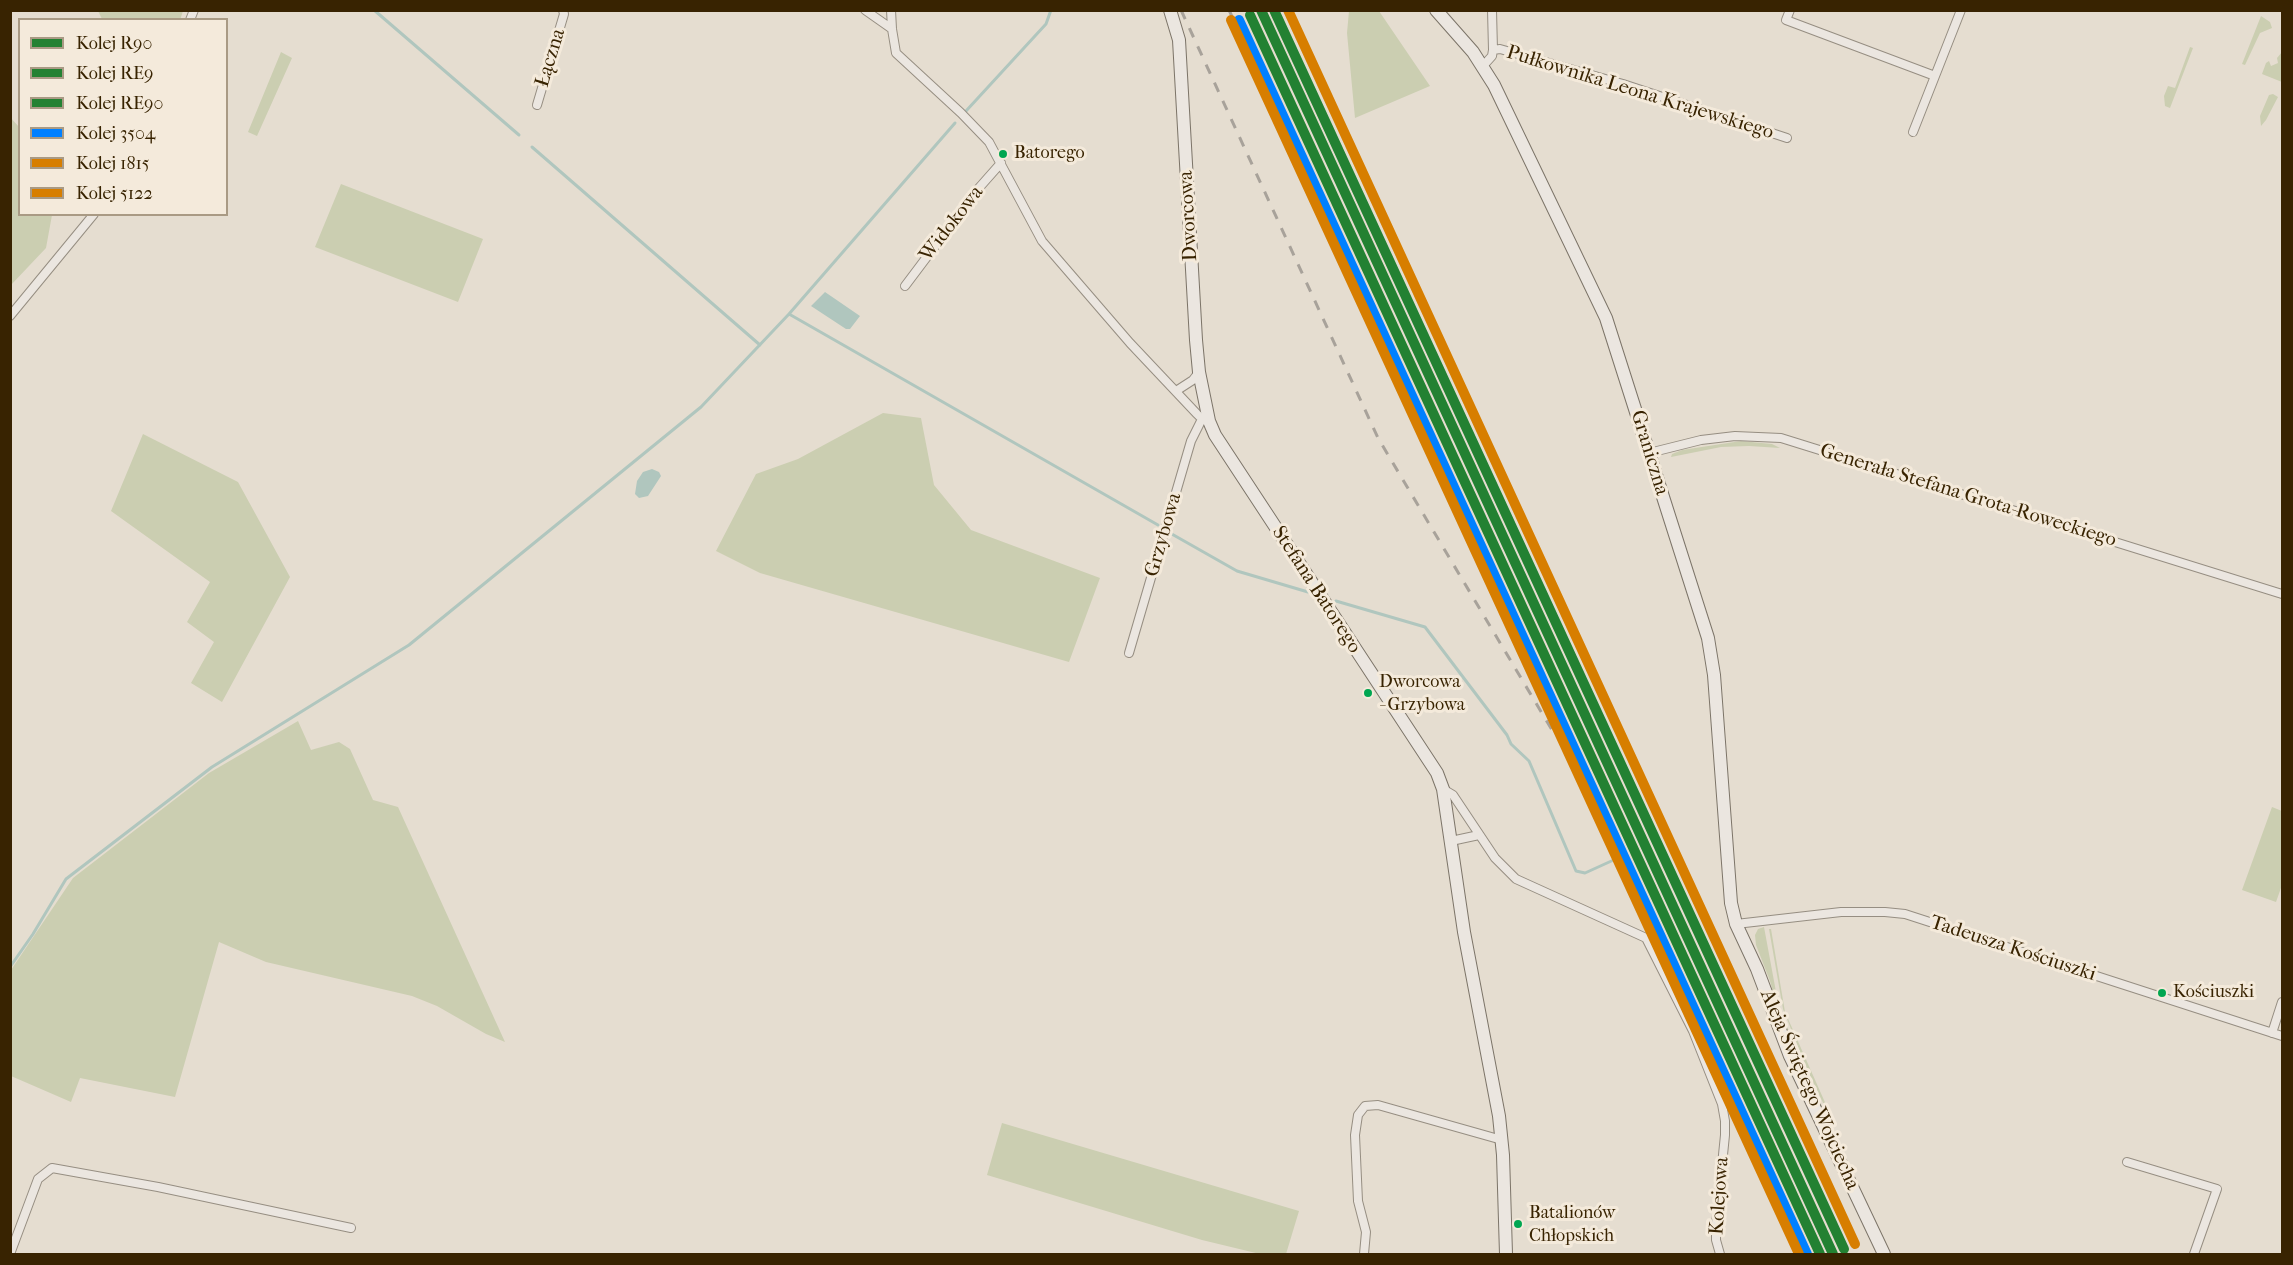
<!DOCTYPE html>
<html>
<head>
<meta charset="utf-8">
<style>
  body { margin:0 }
  #map { position:relative; width:2293px; height:1265px; overflow:hidden; background:#e5ddd0; font-family:"IM FELL French Canon",serif }
  canvas { display:block }
  .frame { position:absolute; inset:0; border:12px solid #382301; pointer-events:none }
  .legend { position:absolute; left:18px; top:18px; width:210px; height:198px; box-sizing:border-box; background:#f4eadb; border:2px solid #a99a84; margin:0; padding:8px 10px; list-style:none; font-size:18px; color:#382301 }
  .legend li { display:flex; align-items:center; gap:12px; height:30px }
  .legend b { width:30px; border:2px solid #a99a84 }
</style>
</head>
<body>
<div id="map">
<canvas width="2293" height="1265"></canvas>
<div class="frame"></div>
<ul class="legend">
<li><b style="height:8px;background:#238132"></b>Kolej R90</li>
<li><b style="height:8px;background:#238132"></b>Kolej RE9</li>
<li><b style="height:8px;background:#238132"></b>Kolej RE90</li>
<li><b style="height:8px;background:#0080ff"></b>Kolej 3504</li>
<li><b style="height:8px;background:#d77e00"></b>Kolej 1815</li>
<li><b style="height:8px;background:#d77e00"></b>Kolej 5122</li>
</ul>
</div>
<script>
const ctx = document.querySelector('canvas').getContext('2d');
ctx.lineJoin = 'round';
function paint(path, color) {
  ctx.fillStyle = color;
  ctx.fill(path, 'evenodd');
}
function shape(rows) {
  const path = new Path2D();
  for (const r of rows) {
    path.moveTo(r[0], r[1]);
    for (let i = 2; i < r.length; i += 2) path.lineTo(r[i], r[i + 1]);
  }
  return path;
}
function strokePath(path, color, width, dash) {
  ctx.strokeStyle = color;
  ctx.lineWidth = width;
  ctx.lineCap = dash ? 'butt' : 'round';
  ctx.setLineDash(dash || []);
  ctx.stroke(path);
}
function drawText(font, color, halo, rows, align = 'center') {
  ctx.font = font + ' "IM FELL French Canon",serif';
  ctx.lineWidth = 6;
  ctx.setLineDash([]);
  ctx.textBaseline = 'middle';
  ctx.strokeStyle = halo;
  ctx.fillStyle = color;
  for (const [text, x, y, turn = 0] of rows) {
    ctx.save();
    ctx.translate(x, y);
    ctx.rotate((+turn || 0) * Math.PI / 180);
    ctx.textAlign = isNaN(turn) ? turn : align;
    if (halo) ctx.strokeText(text, 0, 0);
    ctx.fillText(text, 0, 0);
    ctx.restore();
  }
}
const green = shape([
  [98,11,183,11,180,20,102,19],
  [1349,11,1379,11,1430,86,1355,118,1347,33],
  [2261,16,2270,22,2272,28,2260,33,2245,65,2242,64],
  [2190,47,2193,48,2170,108,2165,106,2164,96,2168,86,2175,88],
  [281,52,292,58,257,136,248,132],
  [2282,52,2282,82,2262,74,2266,63,2269,61,2271,66,2278,63,2277,58],
  [2273,94,2278,97,2266,120,2261,126,2260,116,2269,95],
  [10,117,19,127,20,214,52,215,46,248,11,285],
  [341,184,483,239,458,302,315,247],
  [883,413,921,418,934,485,971,530,1100,578,1069,662,760,573,716,551,756,474,798,459],
  [143,434,238,482,290,577,222,702,191,683,214,642,187,622,210,582,111,511],
  [1741,441,1772,444,1780,448,1749,446,1721,447,1671,457,1672,454,1682,450],
  [298,721,311,750,339,742,350,749,373,800,398,807,505,1042,486,1034,437,1006,412,996,266,962,219,942,175,1097,80,1078,71,1102,11,1076,11,970,73,878,209,773],
  [2272,807,2282,811,2282,885,2276,902,2242,890],
  [1764,927,1779,1008,1829,1123,1825,1120,1782,1024,1770,981,1756,945,1755,935,1758,929],
  [1769,929,1771,929,1785,1012,1835,1125,1833,1124,1807,1069,1783,1009],
  [1002,1123,1299,1211,1286,1254,1260,1254,1202,1240,987,1175]
]);
const water = shape([
  [825,292,860,316,850,329,846,329,811,306],
  [652,469,659,472,661,476,648,496,639,498,635,494,637,481,643,472]
]);
const stream = shape([
  [374,10,519,135],
  [966,111,1046,24,1051,10],
  [532,147,760,345],
  [789,314,955,123],
  [1170,533,1237,571,1308,592],
  [1336,601,1425,627,1507,735,1511,744,1529,761,1576,871,1585,873,1618,858],
  [10,967,33,934,66,879,212,767,409,645,701,407,789,314,1158,525]
]);
const street = shape([
  [865,10,892,29],
  [891,10,892,29,896,53,961,113,989,142,1042,241,1130,343,1197,414,1202,419,1209,421],
  [1790,10,1786,20,1935,76],
  [190,20,194,10],
  [1493,50,1500,49,1623,84,1787,138],
  [1483,66,1492,56,1493,50,1492,10],
  [537,105,564,14,563,10],
  [1913,132,1961,10],
  [905,286,978,189,1001,163],
  [10,316,94,214],
  [1176,391,1193,380,1199,372],
  [1649,453,1701,440,1735,436,1781,438,2282,594],
  [1129,653,1191,441,1202,419],
  [1443,789,1453,795,1495,858,1516,879,1646,938,1693,1031,1722,1104,1725,1121,1725,1135,1716,1224,1716,1240,1720,1254],
  [1451,841,1479,835],
  [1736,924,1841,912,1885,912,1905,914,2282,1036],
  [2272,1033,2282,1002],
  [2127,1162,2217,1189,2194,1254],
  [10,1254,38,1179,52,1168,158,1187,351,1228],
  [1364,1254,1366,1232,1358,1201,1355,1135,1358,1115,1365,1106,1378,1105,1502,1140]
]);
const secondary = shape([
  [1170,10,1179,40,1196,340,1199,372,1209,421,1215,435,1437,773,1443,789,1464,932,1499,1116,1503,1155,1506,1254],
  [1436,10,1473,52,1494,85,1606,318,1708,638,1714,675,1731,903,1736,924,1757,969,1790,1056,1884,1254]
]);
const rail = shape([
  [1181,10,1378,438,1552,730],
  [1229,10,1576,766,1625,851]
]);
const rail1 = shape([
  [1261,10,1833,1254]
]);
const rail2 = shape([
  [1250,15,1820,1254]
]);
const rail3 = shape([
  [1274,10,1844,1249]
]);
const rail4 = shape([
  [1239,20,1807,1254]
]);
const rail5 = shape([
  [1288,10,1855,1244]
]);
const rail6 = shape([
  [1231,20,1799,1254]
]);
const markers = [
  [1003,154,5,"#00a651"],
  [1368,693,5,"#00a651"],
  [2162,993,5,"#00a651"],
  [1518,1224,5,"#00a651"]
];
const busNames = [
  ["Batorego",1014,154],
  ["Dworcowa",1379,683],
  ["- Grzybowa",1379,706],
  ["Kościuszki",2173,993],
  ["Batalionów",1529,1214],
  ["Chłopskich",1529,1237]
];
const streetNames = [
  ["Łączna",551,58,-73],
  ["Pułkownika Leona Krajewskiego",1640,93,17],
  ["Dworcowa",1189,216,-93],
  ["Widokowa",952,224,-52],
  ["Graniczna",1649,453,73],
  ["Generała Stefana Grota-Roweckiego",1968,496,17],
  ["Grzybowa",1164,535,-74],
  ["Stefana Batorego",1316,590,57],
  ["Tadeusza Kościuszki",2013,949,18],
  ["Aleja Świętego Wojciecha",1809,1090,66],
  ["Kolejowa",1720,1196,-86]
];
paint(green, '#cbceb1');
paint(water, '#b0c6be');
strokePath(stream, '#b0c6be', 3);
strokePath(street, '#968e82', 10);
strokePath(secondary, '#7c7468', 14);
strokePath(street, '#ebe6e0', 8);
strokePath(secondary, '#ebe6e0', 12);
strokePath(rail, '#a8a29a', 3, [10, 10]);
strokePath(rail1, '#238132', 10);
strokePath(rail2, '#238132', 10);
strokePath(rail3, '#238132', 10);
strokePath(rail4, '#0080ff', 10);
strokePath(rail5, '#d77e00', 10);
strokePath(rail6, '#d77e00', 10);
for (const [x, y, r, color] of markers) {
  const dot = new Path2D();
  dot.arc(x, y, r, 0, 2 * Math.PI);
  ctx.fillStyle = color;
  ctx.fill(dot);
  strokePath(dot, '#f4eadb', 2);
}
drawText('18px', '#382301', '#f4eadb', busNames, 'left');
drawText('20px', '#382301', '#f4eadb', streetNames);
</script>
</body>
</html>
